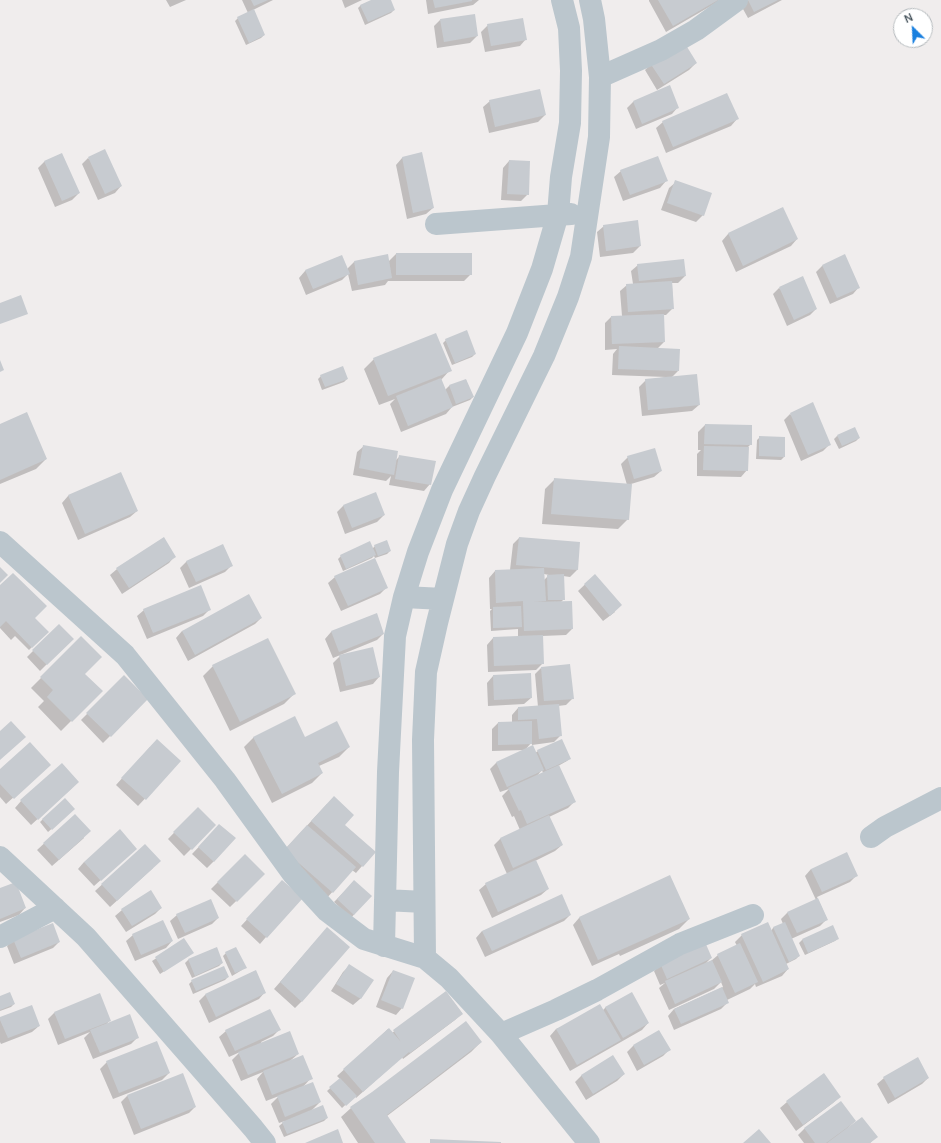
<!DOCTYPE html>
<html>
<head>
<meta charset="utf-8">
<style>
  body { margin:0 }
  #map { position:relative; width:941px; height:1143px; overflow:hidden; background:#f0eded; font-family:Manrope,sans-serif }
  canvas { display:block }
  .north { position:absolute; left:893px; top:8px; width:40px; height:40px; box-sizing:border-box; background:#fff; border:1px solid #b5babd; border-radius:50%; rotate:336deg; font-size:11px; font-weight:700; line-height:16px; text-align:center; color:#45525b }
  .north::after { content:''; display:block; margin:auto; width:14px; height:18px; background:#187fdf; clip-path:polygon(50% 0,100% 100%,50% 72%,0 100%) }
</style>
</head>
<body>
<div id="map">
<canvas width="941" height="1143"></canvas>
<div class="north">N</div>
</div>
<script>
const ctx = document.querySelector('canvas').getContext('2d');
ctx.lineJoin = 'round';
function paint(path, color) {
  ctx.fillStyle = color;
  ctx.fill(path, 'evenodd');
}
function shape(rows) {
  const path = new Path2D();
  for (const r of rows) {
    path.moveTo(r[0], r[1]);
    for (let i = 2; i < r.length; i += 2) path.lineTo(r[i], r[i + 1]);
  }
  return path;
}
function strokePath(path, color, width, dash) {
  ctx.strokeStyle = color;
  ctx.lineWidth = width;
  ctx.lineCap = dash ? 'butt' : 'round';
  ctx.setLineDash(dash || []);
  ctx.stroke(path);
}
const shadow = shape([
  [166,0,186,0,170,7],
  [242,0,273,0,253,10,264,35,261,38,246,45,235,21,238,18,248,13],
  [342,0,362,0,345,8],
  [373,0,389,0,394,10,391,13,365,25,358,8,361,5],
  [426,0,479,0,473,5,428,14],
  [649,0,719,0,716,3,666,32,649,1],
  [738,0,782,0,748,18],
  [440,20,477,36,470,43,437,48,434,26],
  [488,25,526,39,520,46,485,52,481,32],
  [696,63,689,70,657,90,645,70,651,64],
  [669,87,678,107,672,114,636,129,627,108,633,102],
  [490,101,545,115,538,122,489,133,483,107],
  [737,119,731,126,666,153,656,128,663,122],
  [61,154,79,193,72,200,55,207,38,168,44,162],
  [421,154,433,208,426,214,407,219,396,165,402,158],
  [88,158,121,186,115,193,98,200,82,164],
  [509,161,528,194,521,201,501,200,503,168],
  [621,171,666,181,660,188,623,201,614,177],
  [676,182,703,215,696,222,661,210,669,188],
  [782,208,797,239,791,246,736,272,722,241,728,234],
  [604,226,640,246,633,253,600,257,597,232],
  [396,254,471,274,464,281,388,281,385,285,352,291,348,274,342,280,306,295,299,278,305,271,341,256,347,269,354,262,387,256,388,262],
  [845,256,859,287,853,294,830,304,816,272,822,266],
  [638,265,685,276,678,283,672,283,673,308,666,315,664,315,664,342,657,349,678,371,671,378,699,405,692,411,642,416,639,387,646,380,666,377,612,375,613,354,617,349,605,350,605,323,611,317,622,316,620,291,627,285,633,284,631,271],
  [779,288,816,309,810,315,787,326,773,294],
  [446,340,475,354,472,357,452,365,443,343],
  [374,359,450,370,441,380,445,390,449,386,466,380,473,397,470,400,452,407,446,414,401,432,390,404,395,399,379,405,364,369],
  [321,376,347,379,344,382,322,390,318,379],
  [790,414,830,444,823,451,801,461,784,420],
  [0,425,46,459,36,469,0,484],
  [705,425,751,444,748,447,747,470,741,477,697,476,697,454,701,450,698,450,698,432],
  [837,436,859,438,856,441,839,449,834,439],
  [760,437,784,457,781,460,756,459,757,440],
  [364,446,395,461,400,456,430,484,424,491,389,485,391,476,386,481,353,475,357,452],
  [628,457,661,471,654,477,631,484,628,519,618,529,542,524,545,489,555,479,627,485,621,464],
  [121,474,137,511,130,517,78,540,62,503,68,496],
  [376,494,384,515,377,522,345,534,337,512,343,506],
  [519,538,579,543,577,570,570,577,563,576,564,599,561,602,572,629,566,635,542,636,543,663,536,670,488,672,487,645,493,638,518,637,518,629,491,631,490,611,492,609,490,609,489,578,495,571,510,570,513,544],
  [544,574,549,575,544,580],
  [375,546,390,551,387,554,375,558,374,556,372,558,343,571,338,559,341,556,372,549],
  [175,556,169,563,122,594,110,575,117,569],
  [187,561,231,566,225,572,189,588,180,568],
  [595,575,615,612,603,621,578,591],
  [335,577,387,587,380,594,341,611,328,583],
  [0,587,24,628,47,632,29,650,15,636,11,640,0,628],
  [210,609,203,616,147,639,137,616,144,610],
  [376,614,383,634,377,640,333,658,325,639,331,632],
  [261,618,255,624,188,661,176,638,182,631],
  [59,625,72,639,40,671,27,657],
  [81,638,84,674,101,691,61,731,38,707,44,701,31,688],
  [340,656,379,677,373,684,340,692,333,663],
  [213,666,294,694,284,704,230,731,203,676],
  [541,668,573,698,566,705,558,706,560,736,554,742,532,745,532,742,525,750,535,753,538,751,570,758,567,761,558,766,574,802,568,808,549,817,562,845,555,851,535,861,548,889,541,895,492,918,479,890,486,884,507,874,494,845,500,839,520,830,514,816,512,817,502,796,509,789,500,792,490,769,496,763,525,750,492,751,492,729,498,723,512,722,512,715,518,708,538,707,535,674],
  [542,770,543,773,536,777],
  [493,676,531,698,524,704,488,706,487,683],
  [124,677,147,699,103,743,81,720],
  [254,737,305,738,349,747,339,757,319,766,322,773,312,783,272,803,244,747],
  [150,747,180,761,138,806,116,785],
  [0,771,43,771,6,804,0,797],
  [72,788,31,825,15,808,21,801],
  [327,804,343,825,374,852,356,873,352,870,326,899,278,857],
  [198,808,215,825,184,856,168,839],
  [74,809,48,832,40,822,43,819],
  [75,815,84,838,52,866,37,850],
  [213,832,214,861,207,868,192,854],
  [145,845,153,868,110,907,95,891],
  [129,855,94,886,78,869,84,862],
  [245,855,264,874,230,907,211,889],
  [811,869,856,876,850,882,817,897,827,919,820,926,791,939,799,956,796,959,786,964,788,969,782,976,756,987,755,984,750,989,727,1000,728,1002,721,1009,674,1030,668,1016,674,1009,723,987,721,982,714,989,669,1010,659,988,665,983,660,985,654,971,660,964,711,958,706,963,711,961,718,955,737,946,735,942,742,935,771,931,773,928,783,924,781,919,787,913,816,900,805,876],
  [669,877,689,919,679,929,620,956,619,954,592,966,573,925,579,918],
  [354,882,370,896,351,918,334,902],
  [276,888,266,937,260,944,241,926],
  [0,889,25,908,19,915,0,922],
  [161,908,155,914,126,932,115,916,122,910],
  [177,915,218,918,212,924,178,939,170,921],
  [570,915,564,921,485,957,476,938,482,931],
  [133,935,172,941,166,948,135,961,126,941],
  [321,935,302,1001,295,1008,274,989],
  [838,938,835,941,805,955,799,943,802,940],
  [13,939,59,942,53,948,14,964,7,946],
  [184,940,189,955,160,974,152,961],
  [216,948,222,963,219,966,192,978,185,963,188,960],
  [226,953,245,967,242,970,232,976,223,956],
  [349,966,372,980,360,999,353,1005,331,991,343,972],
  [255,971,265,992,259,999,209,1023,199,1001,205,995],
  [393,971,402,1008,396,1015,376,1007,387,978],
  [228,977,225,980,193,994,189,984,192,981],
  [446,992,462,1013,455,1020,403,1059,402,1057,356,1098,355,1096,342,1108,327,1091,340,1079,337,1076,388,1029,392,1033],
  [0,997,14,1004,11,1007,0,1011],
  [606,1007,648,1023,642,1030,570,1071,550,1036,556,1029,603,1010],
  [54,1013,110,1020,105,1026,138,1037,131,1044,93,1059,84,1038,90,1032,58,1045,48,1019],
  [0,1018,39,1026,32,1032,1,1044,0,1042],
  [279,1030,273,1036,261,1042,262,1044,298,1054,290,1061,311,1078,303,1087,320,1102,311,1111,327,1118,324,1121,284,1137,279,1126,285,1121,279,1123,271,1104,279,1096,266,1101,257,1079,263,1072,241,1081,232,1060,240,1052,229,1057,219,1037,226,1031],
  [659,1031,669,1050,663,1056,637,1071,627,1052,633,1046],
  [481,1042,471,1052,387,1116,405,1143,358,1143,341,1117,351,1108,372,1093],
  [107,1062,169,1073,162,1080,113,1099,100,1069],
  [624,1074,617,1081,586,1100,575,1082,582,1075],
  [884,1078,928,1078,922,1084,888,1104,877,1084],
  [127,1096,195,1107,189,1113,134,1135,121,1102],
  [840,1096,833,1103,796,1131,780,1108,787,1102],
  [841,1102,855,1121,848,1128,876,1137,870,1143,804,1143,798,1135,804,1129]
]);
const building = shape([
  [251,0,268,0,254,6],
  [371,0,391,0,395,10,368,22,360,5],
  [433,0,472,0,472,1,435,8],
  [658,0,718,0,673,26],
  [748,0,778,0,754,12],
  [254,9,265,35,249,43,237,17],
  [475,14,478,36,444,42,440,19],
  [523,18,527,40,491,46,487,24],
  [684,42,697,63,664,84,650,63],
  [670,85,679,108,642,124,633,101],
  [540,89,546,115,495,127,489,100],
  [727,93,739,119,673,147,662,121],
  [105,149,122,186,105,194,88,157],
  [422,152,434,208,413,213,402,157],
  [62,153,80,193,62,201,44,161],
  [658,156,668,181,630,195,620,170],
  [509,160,530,161,529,195,507,194],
  [675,180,712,193,704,216,667,203],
  [783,207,798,239,743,266,728,233],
  [638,220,641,246,606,251,603,225],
  [396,253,472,253,472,275,396,275],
  [388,254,392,278,358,285,354,261],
  [845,254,860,288,837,298,822,265],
  [342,255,350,274,313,289,305,270],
  [684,259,686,276,639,281,637,264],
  [803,276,817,309,794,320,779,287],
  [672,281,674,309,628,312,626,284],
  [21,295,28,314,0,324,0,303],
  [664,314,665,342,612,344,611,316],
  [467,330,476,354,455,363,445,339],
  [436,333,452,371,388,396,373,358],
  [619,346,680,349,679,371,618,369],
  [0,360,4,370,0,372],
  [343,366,348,379,325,387,320,375],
  [697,374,700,405,648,410,645,379],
  [441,378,453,407,408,426,396,396],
  [466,379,474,397,456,404,449,385],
  [813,402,831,445,808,455,790,413],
  [27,412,47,459,0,480,0,424],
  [705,424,752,425,752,445,704,444],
  [855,427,860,438,842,446,837,435],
  [759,436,785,437,785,457,759,456],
  [363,445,398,451,394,475,359,468],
  [704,446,749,447,748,471,703,470],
  [655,448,662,471,634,479,627,456],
  [399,455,436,461,431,485,395,479],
  [121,472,138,511,85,534,68,495],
  [554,478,632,484,629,520,551,514],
  [376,492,385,515,352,528,343,505],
  [164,537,176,557,129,588,116,568],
  [519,537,580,542,578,570,516,565],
  [387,540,391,551,378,556,374,545],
  [370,541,376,555,346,569,340,555],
  [223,544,233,566,196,582,186,561],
  [375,558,388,588,348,606,334,576],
  [0,567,8,575,0,583],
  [544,568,546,601,533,602,572,601,573,629,524,631,523,601,496,603,495,570],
  [13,573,47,606,35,618,49,632,32,648,6,621,0,627,0,585],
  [564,574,565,600,548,600,547,575],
  [595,574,622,605,610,616,584,584],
  [201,585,211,610,153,633,143,609],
  [249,594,262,618,195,655,182,631],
  [521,606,522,627,493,628,493,607],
  [377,613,384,634,339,652,331,631],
  [59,624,74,639,47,665,32,650],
  [543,635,544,664,494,666,493,637],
  [81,636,102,657,85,674,103,691,72,722,47,697,53,690,40,677],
  [268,638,296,694,240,722,212,665],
  [373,647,380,677,346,686,339,655],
  [570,664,574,699,544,701,541,667],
  [531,673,532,698,494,700,493,675],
  [124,675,148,699,111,737,86,713],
  [559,704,562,736,539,739,537,719,518,720,518,707],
  [295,716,305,737,337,721,350,747,318,763,323,773,282,794,253,737],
  [11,721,26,737,0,760,0,731],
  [532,721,532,744,498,745,498,722],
  [157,739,181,761,146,800,121,778],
  [562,739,571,759,546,770,537,750],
  [30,742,51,765,14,799,0,784,0,769],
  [533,745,544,770,507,787,496,762],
  [62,763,79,782,38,820,20,800],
  [559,765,576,802,527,824,521,810,519,811,508,788],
  [334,796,354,815,345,825,376,852,363,867,311,821],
  [65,798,75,809,52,830,42,819],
  [198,807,216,825,192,850,173,832],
  [75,814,91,831,59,860,43,843],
  [549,815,563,845,513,868,500,838],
  [219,824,236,838,214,862,198,847],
  [307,825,356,867,333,893,284,850],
  [120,829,137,849,101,881,84,862],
  [145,844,161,861,117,901,101,884],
  [847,852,858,876,822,892,811,869],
  [245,854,265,874,237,902,217,882],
  [536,860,549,889,498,912,485,883],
  [670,875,690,919,598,960,579,917],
  [282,880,303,898,267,938,246,919],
  [354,880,372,896,354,915,337,899],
  [16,882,26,908,0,919,0,888],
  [151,890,162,908,132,926,121,909],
  [562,894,571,915,492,951,482,931],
  [818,898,828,920,797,933,787,912],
  [211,899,219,918,185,933,176,914],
  [163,920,173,941,141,955,132,934],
  [768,922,789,969,763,982,741,934],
  [785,922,800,956,789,962,773,927],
  [53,923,60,942,21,958,13,939],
  [833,925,839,939,808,953,802,939],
  [327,927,350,947,302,1002,280,982],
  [184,938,194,953,164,972,155,957],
  [705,942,712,958,667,979,660,963],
  [740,943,758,982,735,993,717,954],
  [217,947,223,963,195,976,188,959],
  [236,947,247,968,235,973,225,952],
  [712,960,722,982,675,1004,665,981],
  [349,964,374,980,361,999,336,984],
  [224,966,229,977,196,991,191,980],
  [256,970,266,993,216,1017,205,994],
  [393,970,415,978,403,1009,381,1000],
  [722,987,729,1003,681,1024,674,1009],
  [446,991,463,1014,410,1053,409,1052,363,1092,343,1069,389,1028,401,1042,393,1030],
  [10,992,15,1004,0,1010,0,996],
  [632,992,649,1023,623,1038,605,1007],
  [100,993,111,1021,65,1039,54,1012],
  [600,1004,621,1040,577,1065,556,1029],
  [32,1005,40,1026,8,1038,0,1020,0,1017],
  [270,1009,281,1030,235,1051,225,1030],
  [130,1014,139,1038,100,1053,90,1030],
  [466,1021,482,1042,387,1115,406,1143,375,1143,350,1107,372,1092],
  [659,1030,671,1050,644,1065,633,1045],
  [290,1031,299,1054,248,1075,238,1052],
  [157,1041,170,1073,119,1093,106,1061],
  [303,1055,313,1079,272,1095,263,1071],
  [613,1055,625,1074,593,1094,581,1075],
  [918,1057,929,1078,895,1098,883,1077],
  [183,1073,196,1107,141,1129,127,1095],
  [824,1073,841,1097,803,1125,786,1101],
  [340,1078,357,1096,346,1106,329,1087],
  [313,1082,321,1102,285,1117,277,1096],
  [841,1101,856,1121,826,1143,815,1143,804,1128],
  [323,1105,328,1118,287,1134,282,1122],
  [862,1117,878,1137,870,1143,827,1143],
  [338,1129,343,1143,305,1143],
  [759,1129,771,1143,743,1143],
  [430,1139,501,1142,501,1143,430,1143]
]);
const street = shape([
  [600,77,661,50,696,30,737,0],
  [436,224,571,214],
  [0,542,125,655,225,780,293,874,327,911,364,939,425,958,449,978,501,1034,589,1143],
  [404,597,443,599],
  [871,837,885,827,941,798],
  [0,857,86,937,253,1128,265,1143],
  [385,900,424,902],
  [0,937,55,908],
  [384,946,388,772,395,636,404,597,418,552,442,490,517,333,542,269,558,214,561,177,570,123,571,71,569,28,562,0],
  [425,958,423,740,426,672,437,623,457,544,469,511,485,476,544,356,568,297,581,257,599,137,600,77,594,19,590,0],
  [501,1034,556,1010,597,990,680,944,753,915]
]);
paint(shadow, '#0003');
paint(building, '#c7cbd0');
strokePath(street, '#bbc6cd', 22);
</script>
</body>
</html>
